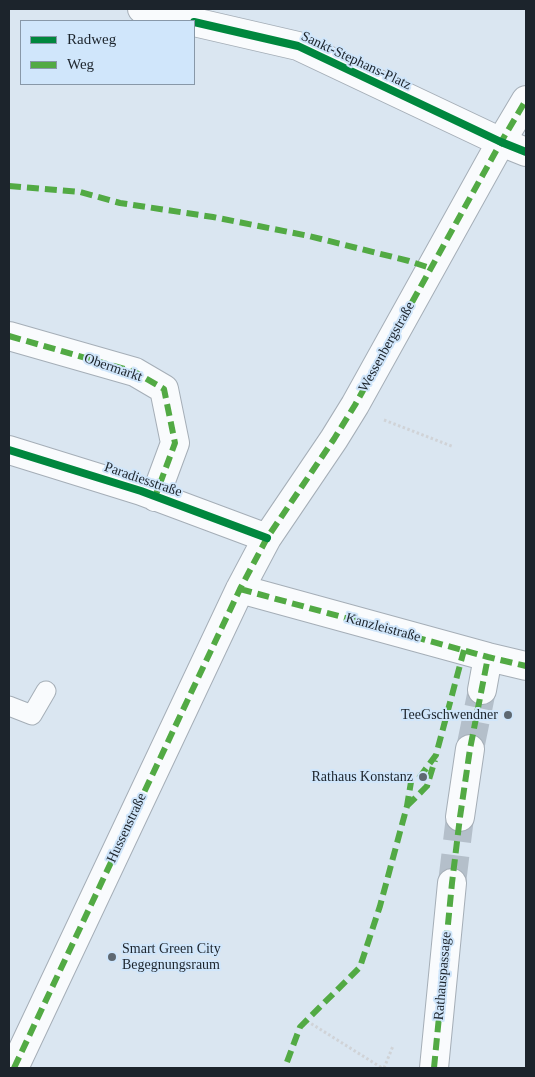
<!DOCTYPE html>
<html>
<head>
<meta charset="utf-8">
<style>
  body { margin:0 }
  #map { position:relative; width:535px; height:1077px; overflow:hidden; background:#dae6f1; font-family:Georgia,serif }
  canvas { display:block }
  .frame { position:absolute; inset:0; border:10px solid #1c242c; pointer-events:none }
  .legend { position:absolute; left:20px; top:20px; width:175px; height:65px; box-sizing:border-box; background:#d0e6fb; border:1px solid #8898a8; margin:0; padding:6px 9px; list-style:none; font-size:15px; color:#1c242c }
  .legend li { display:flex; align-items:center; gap:10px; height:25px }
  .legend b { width:25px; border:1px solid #8898a8 }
</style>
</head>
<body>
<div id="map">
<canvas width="535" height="1077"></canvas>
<div class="frame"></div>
<ul class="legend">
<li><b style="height:6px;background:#00873e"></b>Radweg</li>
<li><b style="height:6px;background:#52aa44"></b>Weg</li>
</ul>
</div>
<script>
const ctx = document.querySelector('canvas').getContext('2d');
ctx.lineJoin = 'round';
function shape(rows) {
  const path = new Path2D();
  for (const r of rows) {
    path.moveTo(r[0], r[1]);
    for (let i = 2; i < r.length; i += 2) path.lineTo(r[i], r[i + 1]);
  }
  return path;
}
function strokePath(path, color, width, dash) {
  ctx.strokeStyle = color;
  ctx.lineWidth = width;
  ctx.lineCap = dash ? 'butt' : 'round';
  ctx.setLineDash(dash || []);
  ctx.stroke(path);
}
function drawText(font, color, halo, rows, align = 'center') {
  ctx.font = font + ' Georgia,serif';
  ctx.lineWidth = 4;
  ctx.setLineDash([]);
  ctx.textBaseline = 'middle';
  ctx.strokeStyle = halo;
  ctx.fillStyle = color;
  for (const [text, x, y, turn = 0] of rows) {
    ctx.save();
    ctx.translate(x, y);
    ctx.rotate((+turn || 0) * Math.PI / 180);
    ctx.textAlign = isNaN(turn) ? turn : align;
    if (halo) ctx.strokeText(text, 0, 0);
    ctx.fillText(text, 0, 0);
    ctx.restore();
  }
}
const pedestrianTunnel = shape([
  [470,749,482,690],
  [452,883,460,817]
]);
const path = shape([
  [384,420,454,447],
  [307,1021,382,1068],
  [384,1068,393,1046]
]);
const service = shape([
  [9,706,32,715,46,691]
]);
const pedestrian = shape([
  [9,336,135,372,164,389,175,443,155,497],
  [9,450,141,491,267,538],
  [240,589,488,657,526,666],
  [482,690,488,657],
  [460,817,470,749],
  [14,1068,240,589,267,538,334,439,355,405,501,142,526,100],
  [434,1068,452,883]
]);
const minor = shape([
  [142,9,192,21],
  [194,22,298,46,501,142,526,152]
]);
const quiet = shape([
  [9,186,80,192,120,203,213,217,309,236,409,261,430,268],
  [9,336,135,372,164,389,175,443,155,497],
  [240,589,488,657,526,666],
  [419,778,436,755,464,650],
  [407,806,427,786,435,760],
  [287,1062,300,1027,360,967,380,906,407,806,411,782],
  [14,1068,240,589,267,538,334,439,355,405,501,142,526,100],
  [434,1068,452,883,460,817,470,749,488,657]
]);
const cycleway = shape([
  [194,22,298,46,501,142,526,152],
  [9,450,141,491,267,538]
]);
const markers = [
  [508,715,5,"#5e6871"],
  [423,777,5,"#5e6871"],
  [112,957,5,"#5e6871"]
];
const streetNames = [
  ["Sankt-Stephans-Platz",356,61,25],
  ["Wessenbergstraße",387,347,-61],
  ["Obermarkt",113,368,19],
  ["Paradiesstraße",143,480,19],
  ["Kanzleistraße",383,628,15],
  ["Hussenstraße",127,828,-65],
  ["Rathauspassage",443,976,-85]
];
const poiNames = [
  ["TeeGschwendner",498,715],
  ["Rathaus Konstanz",413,777],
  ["Smart Green City",122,949,"left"],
  ["Begegnungsraum",122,965,"left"]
];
strokePath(pedestrianTunnel, '#b4bfca', 28, [28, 14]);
strokePath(service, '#a5aeb7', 21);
strokePath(pedestrian, '#a5aeb7', 30);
strokePath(minor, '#a5aeb7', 30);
strokePath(path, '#d0d3d7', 3, [2.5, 2.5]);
strokePath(service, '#f9fbfd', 19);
strokePath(pedestrian, '#f9fbfd', 28);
strokePath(minor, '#f9fbfd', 28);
strokePath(quiet, '#52aa44', 6, [12, 6]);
strokePath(cycleway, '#00873e', 8);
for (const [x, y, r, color] of markers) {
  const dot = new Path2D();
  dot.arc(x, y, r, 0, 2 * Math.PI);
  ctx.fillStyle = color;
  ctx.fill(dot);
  strokePath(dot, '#d0e6fb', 2);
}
drawText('14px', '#1c242c', '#d0e6fb', streetNames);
drawText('14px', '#1c242c', '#d0e6fb', poiNames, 'right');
</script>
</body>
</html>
